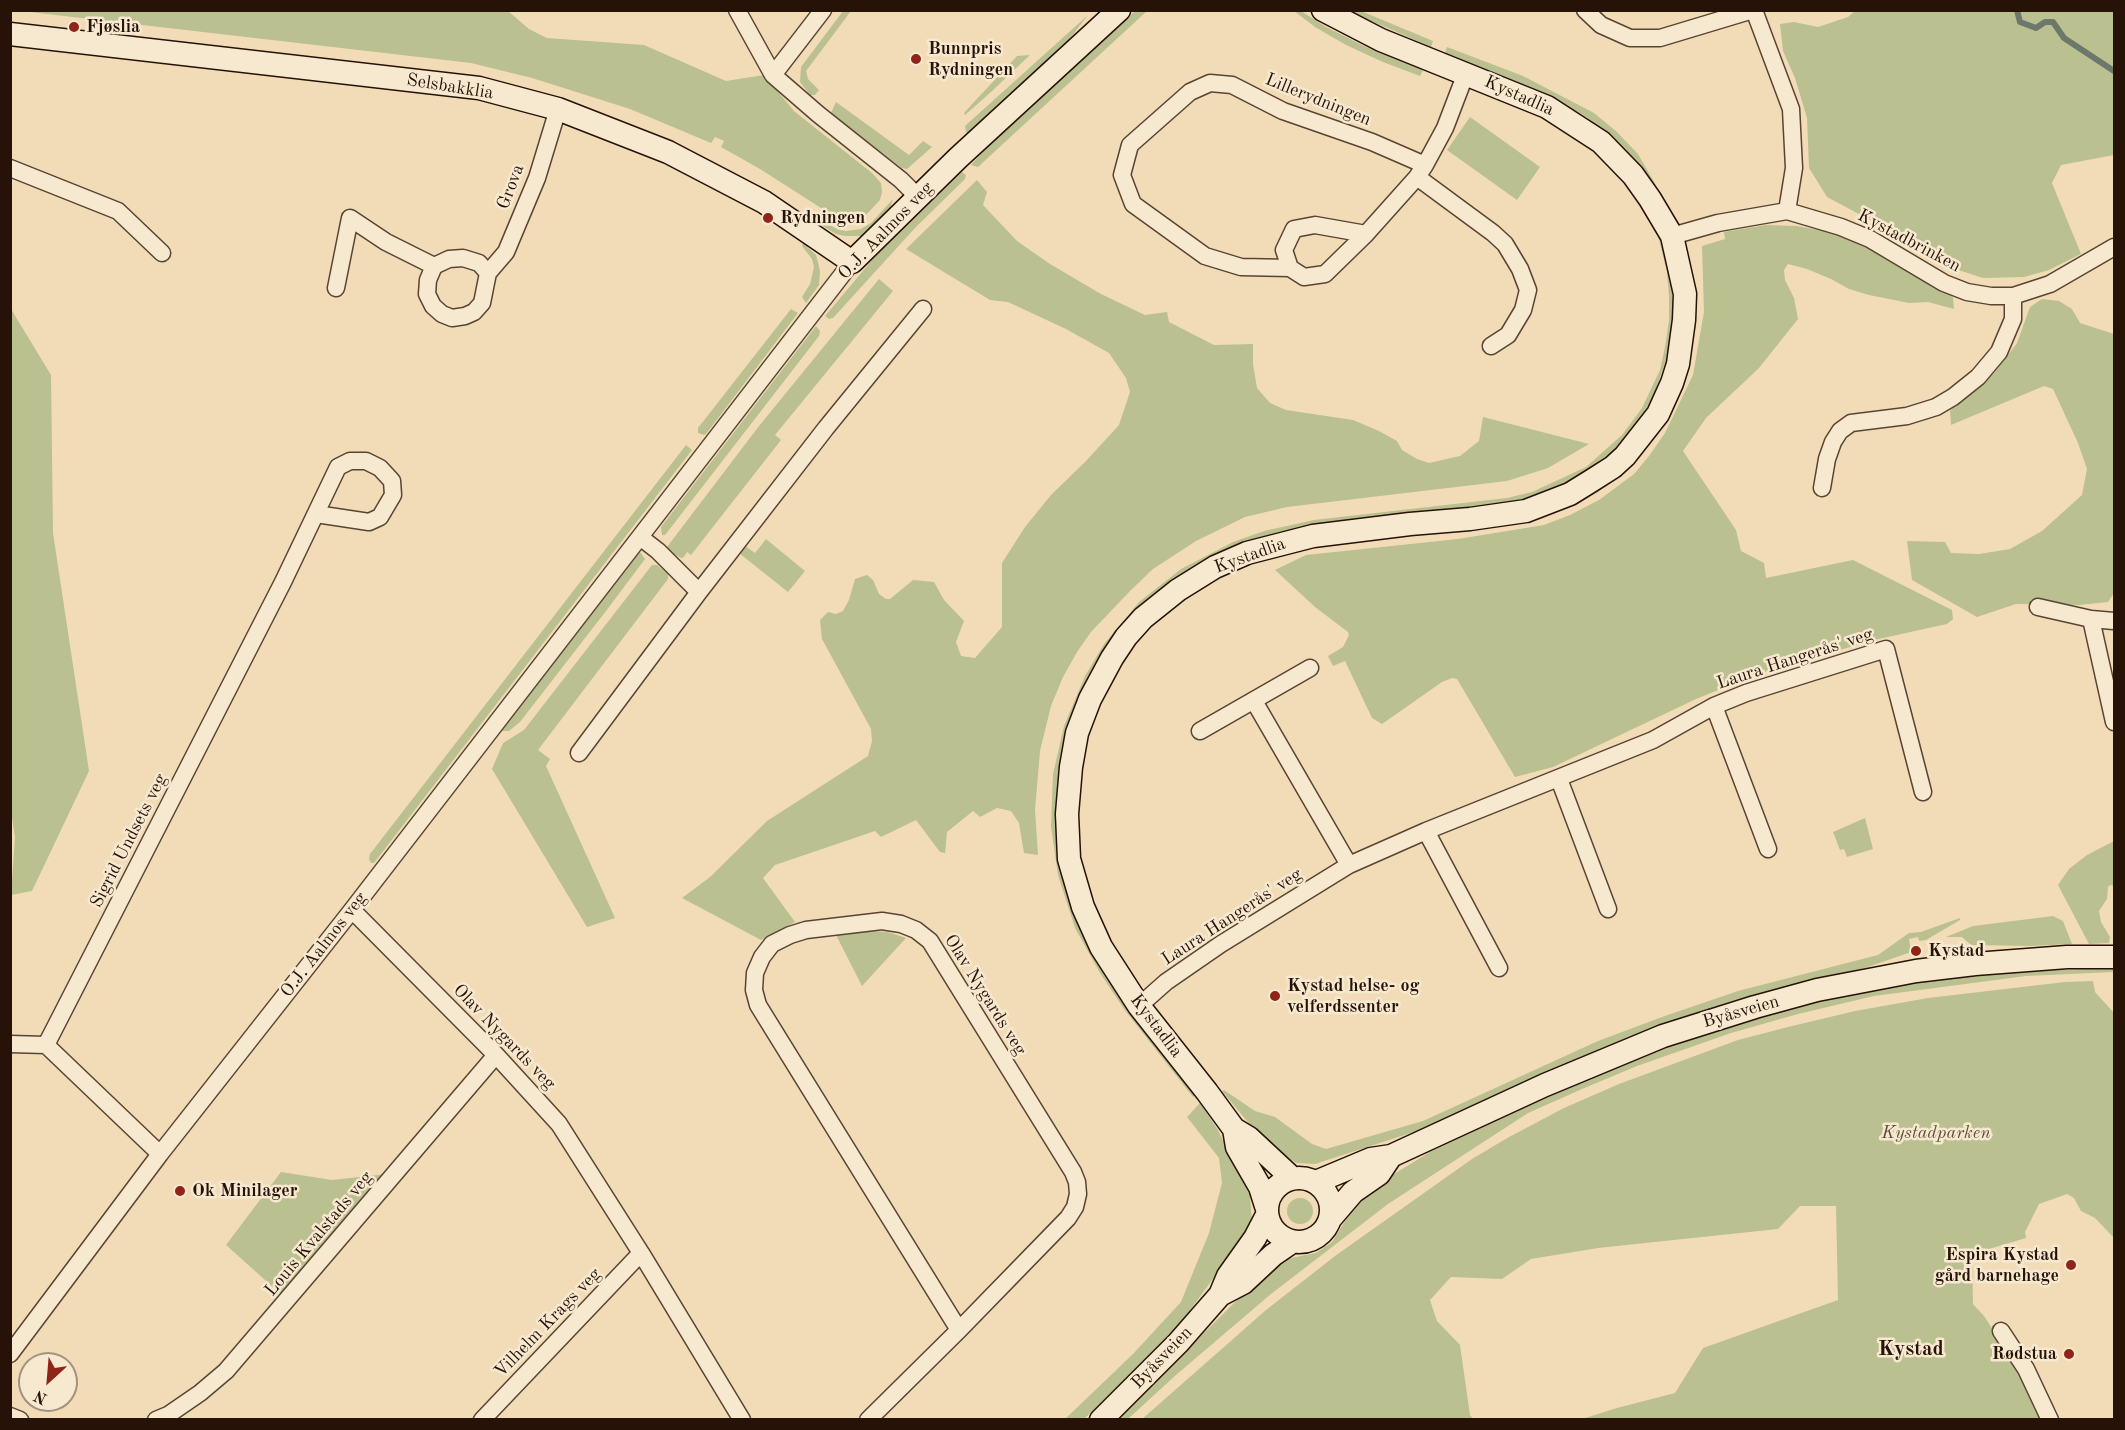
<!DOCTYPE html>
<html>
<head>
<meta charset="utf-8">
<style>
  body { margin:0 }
  #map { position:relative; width:2125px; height:1430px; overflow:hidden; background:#f2dcb7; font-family:"Old Standard TT",serif }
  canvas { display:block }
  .frame { position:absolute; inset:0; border:12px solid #261206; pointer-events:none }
  .north { position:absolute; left:18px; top:1352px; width:60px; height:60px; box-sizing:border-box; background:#f7e8d0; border:2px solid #a3927f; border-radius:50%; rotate:206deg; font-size:16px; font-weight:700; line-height:24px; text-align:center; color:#261206 }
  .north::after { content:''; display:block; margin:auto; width:21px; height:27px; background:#8f2418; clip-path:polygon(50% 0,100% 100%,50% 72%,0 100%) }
</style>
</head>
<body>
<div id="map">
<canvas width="2125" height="1430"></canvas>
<div class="frame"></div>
<div class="north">N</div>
</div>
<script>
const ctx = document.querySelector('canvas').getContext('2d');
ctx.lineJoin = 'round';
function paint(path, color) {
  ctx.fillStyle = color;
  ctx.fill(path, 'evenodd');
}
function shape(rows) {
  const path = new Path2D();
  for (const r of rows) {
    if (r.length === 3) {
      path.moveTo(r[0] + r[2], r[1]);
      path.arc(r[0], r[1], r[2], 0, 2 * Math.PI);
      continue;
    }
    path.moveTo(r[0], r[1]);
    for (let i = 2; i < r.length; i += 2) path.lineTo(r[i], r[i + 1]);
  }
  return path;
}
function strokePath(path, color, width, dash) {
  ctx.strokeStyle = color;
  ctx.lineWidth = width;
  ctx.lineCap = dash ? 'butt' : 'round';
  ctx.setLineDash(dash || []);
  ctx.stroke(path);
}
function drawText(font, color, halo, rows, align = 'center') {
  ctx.font = font + ' "Old Standard TT",serif';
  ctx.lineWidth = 5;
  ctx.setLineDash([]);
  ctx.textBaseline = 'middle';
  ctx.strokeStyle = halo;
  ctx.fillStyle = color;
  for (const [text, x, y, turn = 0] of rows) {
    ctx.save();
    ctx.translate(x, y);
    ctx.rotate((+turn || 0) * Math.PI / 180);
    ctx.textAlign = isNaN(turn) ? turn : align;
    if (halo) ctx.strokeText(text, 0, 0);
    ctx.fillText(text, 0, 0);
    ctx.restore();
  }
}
const green = shape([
  [1856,10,2114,11,2114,155,2061,165,2052,183,2081,254,2049,270,2024,277,1983,278,1949,267,1874,222,1827,197,1809,168,1807,118,1795,78,1783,51,1780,24,1794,22,1818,27,1848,17],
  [21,11,508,11,529,29,547,38,644,45,726,81,764,75,794,111,872,173,881,183,882,192,880,200,863,218,851,225,846,224,760,169,721,147,724,141,715,137,711,143,630,109,532,78,471,63],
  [843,11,851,11,806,71,808,79,819,90,815,95,810,95,800,82,801,67],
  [1135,11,1147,11,978,167,971,165,988,146],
  [1294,11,1301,11,1326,27,1366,47,1423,70,1420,76,1383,62,1346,45,1315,27],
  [1349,11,1361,11,1433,41,1431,47],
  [1088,15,1062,49,968,134,966,132,965,126],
  [1447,47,1523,76,1594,113,1617,132,1638,154,1657,187,1633,159,1588,118,1551,96,1445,53],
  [1030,55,991,92,965,115,964,113,974,102,1017,56],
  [836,102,909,155,923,141,932,147,907,169,902,168,831,113],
  [1470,117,1540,167,1517,200,1447,150],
  [962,172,966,175,965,179,915,228,833,318,829,319,825,316,873,259],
  [977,180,987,192,983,205,1017,241,1050,264,1101,294,1145,315,1167,312,1169,322,1214,345,1253,344,1253,364,1257,388,1270,403,1286,410,1353,420,1379,431,1397,441,1402,450,1417,459,1429,463,1460,456,1479,441,1483,417,1589,444,1548,468,1507,481,1287,507,1245,517,1196,541,1153,569,1131,590,1091,632,1077,652,1063,677,1051,706,1040,751,1035,810,1038,855,1024,853,1019,823,1011,811,997,808,980,817,973,811,947,832,945,853,940,852,916,820,881,837,875,831,775,865,763,878,795,922,761,940,682,898,710,877,767,821,868,756,872,741,871,729,822,639,820,620,828,612,836,614,843,611,849,600,855,579,867,575,873,580,879,594,886,599,890,599,913,580,934,582,944,600,964,621,956,642,961,656,975,658,1002,627,1002,563,1025,527,1051,495,1086,461,1119,425,1130,392,1126,378,1109,353,1066,329,1008,302,990,300,906,249],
  [893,199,889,211,863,236,845,236,836,234,817,223,820,220,839,230,846,231,861,229,871,223],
  [1766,225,1797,226,1824,231,1855,241,1953,297,1954,309,1928,302,1909,303,1869,295,1849,289,1831,279,1807,269,1788,264,1784,270,1785,280,1794,298,1798,319,1759,368,1706,418,1683,451,1736,530,1741,551,1764,563,1766,578,1853,560,1952,610,1953,619,1947,624,1874,640,1758,674,1696,699,1553,767,1515,777,1457,679,1452,678,1442,682,1382,724,1372,718,1345,661,1333,666,1328,656,1343,647,1349,635,1348,632,1315,607,1275,570,1306,555,1458,539,1544,525,1570,515,1599,500,1634,474,1649,456,1665,433,1693,375,1704,312,1702,246,1725,239,1724,232],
  [1658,235,1668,263,1673,300,1673,321,1670,349,1653,397,1641,417,1626,438,1611,453,1575,479,1553,490,1529,498,1489,506,1352,520,1278,532,1225,550,1200,563,1166,587,1064,746,1059,774,1057,801,1060,858,1195,1095,1193,1097,1124,1009,1100,973,1075,928,1058,875,1051,827,1053,774,1064,726,1085,676,1104,644,1139,602,1181,569,1233,542,1264,531,1314,520,1507,498,1532,492,1586,467,1622,435,1642,408,1660,370,1665,347,1669,320,1669,296,1667,273],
  [803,243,816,255,820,271,819,285,806,303,802,297,810,284,814,267,812,259,802,246],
  [879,279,893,291,775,435,781,440,691,555,687,552,684,557,681,558,669,551,667,547,759,426],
  [2042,299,2059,301,2072,309,2080,323,2114,334,2114,593,2108,602,2079,605,2016,604,1977,617,1912,580,1907,541,1945,542,1951,553,1979,554,2010,549,2042,531,2082,495,2087,469,2078,443,2053,389,2044,386,1951,425,1950,411,1954,406,1994,373,2005,359,2017,343,2030,307],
  [11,309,51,375,53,533,89,771,32,891,11,895,15,837,10,805],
  [791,309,798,313,706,434,704,435,698,433,698,428],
  [816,326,820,331,819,336,669,530,665,535,662,535,661,527],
  [686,445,692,450,374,863,371,863,369,859,370,854],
  [766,539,805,571,788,592,739,553,744,545,755,553],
  [640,552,645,559,606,611,520,722,509,731,501,731],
  [652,565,657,565,668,574,668,579,538,750,550,759,546,766,615,918,587,927,492,769,503,743,524,730],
  [1865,818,1873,849,1847,857,1844,849,1840,850,1833,832],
  [2114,841,2114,886,2110,885,2108,887,2107,899,2099,911,2101,922,2110,937,2109,943,2089,944,2058,885,2069,869,2087,855],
  [2053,916,2063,921,2072,944,2030,946,1971,945,1962,937,1946,937,1973,926],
  [1960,918,1960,920,1926,940,1919,941,1918,937,1909,939,1911,952,1865,968,1735,1000,1673,1021,1615,1043,1426,1128,1315,1164,1296,1163,1271,1146,1252,1127,1222,1091,1224,1090,1255,1111,1275,1117,1312,1144,1326,1149,1423,1121,1598,1041,1662,1017,1738,991,1878,955,1909,933,1921,932],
  [873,931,888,932,906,938,862,986,836,935],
  [2114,968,2114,972,2026,976,1874,996,1798,1014,1731,1033,1637,1066,1582,1089,1528,1113,1388,1204,1271,1294,1176,1375,1128,1419,1117,1420,1268,1269,1286,1259,1316,1253,1332,1242,1355,1205,1381,1182,1430,1152,1585,1079,1673,1044,1730,1025,1791,1008,1873,990,1939,979,2001,972],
  [2093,981,2095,992,2114,1013,2114,1238,2095,1218,2081,1211,2074,1198,2067,1194,2039,1204,2025,1232,2026,1238,1972,1254,1973,1304,1984,1316,2004,1347,2042,1419,1582,1419,1617,1408,1675,1393,1703,1348,1838,1300,1836,1206,1800,1206,1778,1229,1598,1248,1531,1259,1502,1279,1451,1277,1430,1300,1437,1321,1460,1345,1470,1415,1473,1419,1141,1420,1266,1310,1335,1256,1472,1159,1509,1137,1564,1108,1619,1084,1738,1040,1788,1027,1855,1011,1928,998,2065,982],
  [1200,1103,1218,1130,1250,1196,1252,1220,1248,1231,1182,1321,1146,1360,1084,1419,1064,1420,1133,1354,1181,1302,1209,1233,1222,1183,1219,1158,1187,1117],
  [281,1172,332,1180,387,1174,283,1296,226,1245],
  [1300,1211,13]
]);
const stream = shape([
  [2017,10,2020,22,2036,28,2045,22,2053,22,2064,38,2114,71]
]);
const street = shape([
  [737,10,773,75],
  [823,10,773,75,818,114,901,180,918,197],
  [1585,10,1601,25,1630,38,1660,38,1753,10],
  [1754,10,1791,109,1794,168,1787,211],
  [10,168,118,211,162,253],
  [1417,177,1493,233,1505,244,1520,269,1528,290,1523,310,1508,335,1491,346],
  [1366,234,1315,225,1294,229,1284,250,1290,268,1304,277,1325,274,1366,234,1417,177,1425,165],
  [1672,236,1718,223,1787,211,1841,227,1870,239,1944,283,1967,292,1991,296,2013,296,2050,284,2114,247],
  [1290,268,1241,267,1205,256,1133,204,1122,175,1130,145,1190,92,1210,83,1232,85,1283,111,1372,142,1425,165,1445,128,1466,73],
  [488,273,482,303,474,312,465,316,452,318,442,314,433,306,427,294,428,280,434,266,449,259,463,258,479,263,488,273,506,252,537,178,558,109],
  [336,288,350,218,386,242,434,266],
  [1822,488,1827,459,1833,442,1840,431,1851,423,1907,416,1936,407,1953,397,1978,377,1999,352,2013,319,2013,296],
  [640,537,658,551,699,592],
  [2038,607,2091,619,2114,621],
  [2091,619,2114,722],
  [1254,701,1349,865],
  [1714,706,1768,849],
  [1200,731,1310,668],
  [579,753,699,592,826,428,923,309],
  [1559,779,1608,909],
  [1426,831,1499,968],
  [352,910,496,1055,559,1124,641,1253,742,1420],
  [1139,1006,1166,982,1221,944,1349,865,1426,831,1653,740,1714,706,1746,693,1886,649,1923,792],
  [10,1044,46,1045],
  [160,1154,46,1045,283,582,338,467,350,461,366,461,380,468,392,481,393,495,380,517,369,522,316,514],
  [2001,1331,2026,1369,2050,1420],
  [10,1354,160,1154,352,910,852,262],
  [10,1416,20,1420],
  [156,1420,168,1415,200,1393,226,1371,496,1055],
  [482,1420,641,1253],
  [868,1420,959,1330,1068,1218,1075,1207,1078,1194,1077,1182,1073,1172,930,941,916,930,901,924,882,921,806,930,790,935,772,944,762,957,755,973,754,990,758,1005,959,1330]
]);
const secondary = shape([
  [10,34,479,88,558,109,668,152,764,202,852,262,958,158,1119,10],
  [1234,1129,1237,1147,1260,1187,1266,1206],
  [1299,1210,32],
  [1292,1178,1249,1138,1234,1129,1207,1092,1139,1006,1101,947,1083,907,1069,859,1067,814,1071,767,1077,733,1090,699,1112,658,1126,637,1143,618,1178,590,1215,567,1247,553,1313,536,1410,524,1470,519,1526,511,1570,494,1591,481,1613,467,1625,456,1658,414,1672,383,1678,364,1684,320,1685,294,1672,236,1650,199,1633,175,1601,142,1547,107,1381,40,1323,10],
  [1316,1182,1371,1159,1391,1156,1545,1085,1663,1036,1755,1007,1817,990,1916,971,1975,964,2067,957,2114,957],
  [1330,1219,1353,1192,1379,1174,1391,1156],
  [1220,1295,1243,1283,1273,1255,1292,1242],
  [1101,1420,1178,1343,1220,1295,1228,1276,1255,1238,1267,1215]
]);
const markers = [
  [74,27,6,"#8f2418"],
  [916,59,6,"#8f2418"],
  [768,218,6,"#8f2418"],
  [1916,951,6,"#8f2418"],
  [1275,996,6,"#8f2418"],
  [180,1191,6,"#8f2418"],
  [2071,1265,6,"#8f2418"],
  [2069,1354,6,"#8f2418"]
];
const poiNames = [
  ["Fjøslia",86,27],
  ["Bunnpris",928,49],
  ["Rydningen",928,70],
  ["Rydningen",780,218],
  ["Kystad",1928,951],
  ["Kystad helse- og",1287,986],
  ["velferdssenter",1287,1007],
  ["Ok Minilager",192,1191],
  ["Espira Kystad",2059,1255,"right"],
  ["gård barnehage",2059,1276,"right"],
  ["Rødstua",2057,1354,"right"]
];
const streetNames = [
  ["Selsbakklia",450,87,9],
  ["Kystadlia",1519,96,24],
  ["Lillerydningen",1318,100,22],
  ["Grova",511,187,-69],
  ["O.J. Aalmos veg",886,231,-46],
  ["Kystadbrinken",1909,241,28],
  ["Kystadlia",1250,556,-20],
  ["Laura Hangerås' veg",1795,659,-18],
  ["Sigrid Undsets veg",129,841,-63],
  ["Laura Hangerås' veg",1232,917,-33],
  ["O.J. Aalmos veg",324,945,-52],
  ["Olav Nygards veg",985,995,58],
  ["Byåsveien",1741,1012,-16],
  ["Kystadlia",1156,1026,53],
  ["Olav Nygards veg",504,1037,46],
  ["Louis Kvalstads veg",319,1234,-50],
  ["Vilhelm Krags veg",548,1323,-46],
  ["Byåsveien",1162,1358,-46]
];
const parkNames = [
  ["Kystadparken",1936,1133]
];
const quarterNames = [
  ["Kystad",1911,1349]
];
paint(green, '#bac08f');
strokePath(stream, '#6c786b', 6);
strokePath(street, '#594432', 19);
strokePath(secondary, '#261206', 25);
strokePath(street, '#f7e8d0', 16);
strokePath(secondary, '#f7e8d0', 22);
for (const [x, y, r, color] of markers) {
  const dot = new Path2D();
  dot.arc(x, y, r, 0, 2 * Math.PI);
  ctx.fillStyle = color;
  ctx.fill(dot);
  strokePath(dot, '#f7e8d0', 2);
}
drawText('bold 18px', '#261206', '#f7e8d0', poiNames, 'left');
drawText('18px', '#261206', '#f7e8d0', streetNames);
drawText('italic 18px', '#5a4f36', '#f7e8d0', parkNames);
drawText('bold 21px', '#261206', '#f7e8d0', quarterNames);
</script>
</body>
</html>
